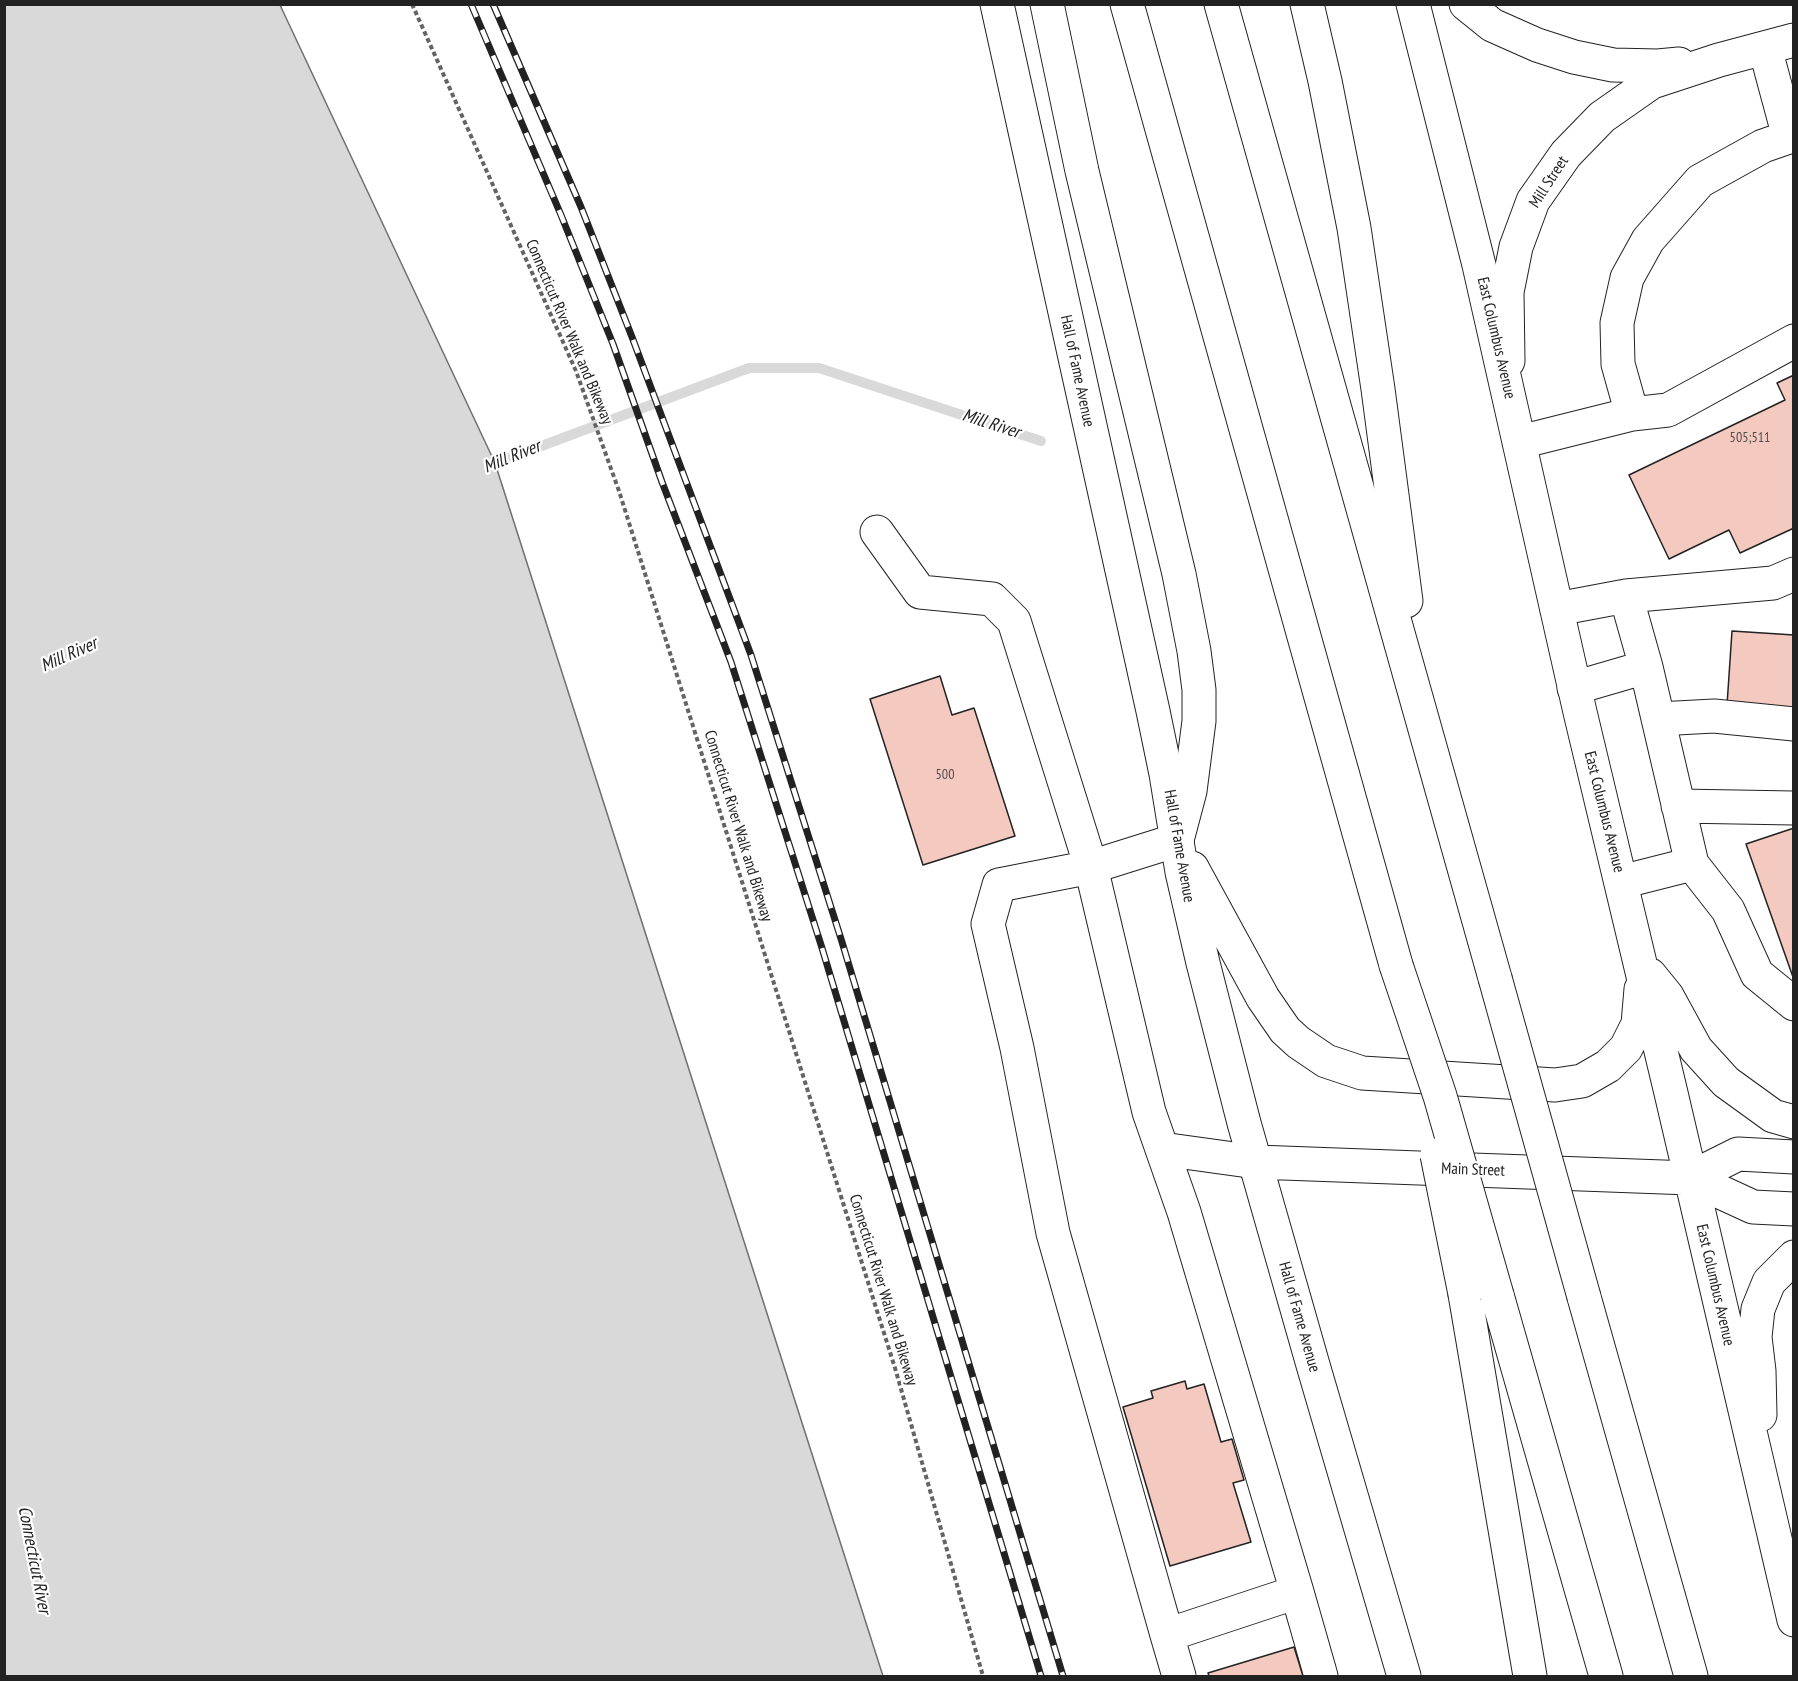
<!DOCTYPE html>
<html>
<head>
<meta charset="utf-8">
<style>
  body { margin:0 }
  #map { position:relative; width:1798px; height:1681px; overflow:hidden; background:#fff; font-family:"PT Sans Narrow",sans-serif }
  canvas { display:block }
  .frame { position:absolute; inset:0; border:6px solid #222; pointer-events:none }
</style>
</head>
<body>
<div id="map">
<canvas width="1798" height="1681"></canvas>
<div class="frame"></div>
</div>
<script>
const ctx = document.querySelector('canvas').getContext('2d');
ctx.lineJoin = 'round';
function paint(path, color) {
  ctx.fillStyle = color;
  ctx.fill(path, 'evenodd');
}
function shape(rows) {
  const path = new Path2D();
  for (const r of rows) {
    path.moveTo(r[0], r[1]);
    for (let i = 2; i < r.length; i += 2) path.lineTo(r[i], r[i + 1]);
  }
  return path;
}
function strokePath(path, color, width, dash) {
  ctx.strokeStyle = color;
  ctx.lineWidth = width;
  ctx.lineCap = dash ? 'butt' : 'round';
  ctx.setLineDash(dash || []);
  ctx.stroke(path);
}
function drawText(font, color, halo, rows, align = 'center') {
  ctx.font = font + ' "PT Sans Narrow",sans-serif';
  ctx.lineWidth = 4.5;
  ctx.setLineDash([]);
  ctx.textBaseline = 'middle';
  ctx.strokeStyle = halo;
  ctx.fillStyle = color;
  for (const [text, x, y, turn = 0] of rows) {
    ctx.save();
    ctx.translate(x, y);
    ctx.rotate((+turn || 0) * Math.PI / 180);
    ctx.textAlign = isNaN(turn) ? turn : align;
    if (halo) ctx.strokeText(text, 0, 0);
    ctx.fillText(text, 0, 0);
    ctx.restore();
  }
}
const water = shape([
  [5,4,280,5,495,463,883,1676,5,1676,5,4]
]);
const stream = shape([
  [483,468,749,368,819,368,1041,441]
]);
const building = shape([
  [1794,375,1794,528,1740,553,1729,530,1669,559,1629,475,1785,400,1777,383,1794,375],
  [1732,631,1794,635,1794,710,1727,705,1732,631],
  [940,676,952,715,974,708,1015,836,923,865,870,699,940,676],
  [1794,828,1794,980,1746,844,1794,828],
  [1185,1381,1187,1389,1204,1384,1221,1442,1232,1439,1244,1480,1233,1483,1251,1542,1170,1566,1123,1407,1153,1398,1151,1391,1185,1381],
  [1294,1647,1303,1676,1209,1676,1208,1673,1294,1647]
]);
const path = shape([
  [412,4,576,371,619,491,895,1368,983,1676]
]);
const minor = shape([
  [1466,4,1492,25,1537,45,1574,57,1613,65,1658,66,1679,64],
  [1765,48,1789,137,1763,146,1700,181,1648,240,1627,278,1617,323,1618,364,1632,414,1668,410,1794,341],
  [1508,361,1507,292,1516,247,1533,201,1566,154,1602,117,1652,82,1719,60,1794,40],
  [1520,442,1632,414],
  [877,532,920,592,992,599,1014,621,1091,867,1149,1112,1184,1212,1297,1592,1167,1635,1053,1233,1017,1048,988,924,999,885,1091,867,1177,840],
  [1557,609,1626,596,1773,583,1794,574],
  [1646,667,1692,864],
  [1574,688,1646,667,1626,596],
  [1658,719,1714,716,1794,724],
  [1678,806,1794,808],
  [1621,882,1692,864,1728,910,1757,974,1794,1004],
  [1162,1149,1256,1162],
  [1297,1592,1321,1676],
  [1167,1635,1179,1676]
]);
const major = shape([
  [997,4,1153,711,1166,774,1182,872,1203,963,1244,1123,1313,1365,1404,1676],
  [1413,4,1479,265,1580,712,1671,1093,1794,1620],
  [1192,868,1263,998,1285,1030,1298,1042,1326,1061,1362,1073,1555,1085,1582,1081,1608,1066,1626,1048,1638,1024,1641,989],
  [1650,975,1667,996,1696,1049,1726,1082,1773,1116,1794,1122],
  [1256,1162,1690,1178,1753,1207,1794,1209],
  [1690,1178,1738,1154,1794,1157],
  [1760,1415,1759,1371,1755,1337,1758,1309,1769,1282,1794,1257]
]);
const highway = shape([
  [1047,4,1082,171,1179,574,1194,651,1199,690,1199,721,1190,791,1177,840],
  [1127,4,1396,965],
  [1221,4,1495,978],
  [1307,4,1325,81,1354,228,1378,389,1406,601],
  [1465,1294,1530,1676],
  [1497,1295,1606,1676],
  [1584,1297,1691,1676]
]);
const rail = shape([
  [471,4,561,215,613,344,662,482,731,662,822,948,1041,1676],
  [493,4,581,207,632,337,751,655,842,942,1063,1676]
]);
const highwayBridge = shape([
  [1396,965,1440,1096,1497,1295],
  [1495,978,1584,1297],
  [1437,1155,1465,1294]
]);
const numberNames = [
  ["505;511",1750,438],
  ["500",945,775]
];
const streetNames = [
  ["Mill Street",1549,182,-57],
  ["Connecticut River Walk and Bikeway",569,332,67],
  ["East Columbus Avenue",1496,338,77],
  ["Hall of Fame Avenue",1077,371,78],
  ["East Columbus Avenue",1604,812,76],
  ["Connecticut River Walk and Bikeway",738,826,73],
  ["Hall of Fame Avenue",1179,846,80],
  ["Main Street",1473,1170,2],
  ["East Columbus Avenue",1715,1285,77],
  ["Connecticut River Walk and Bikeway",883,1290,73],
  ["Hall of Fame Avenue",1299,1317,74]
];
const waterNames = [
  ["Mill River",991,424,18],
  ["Mill River",512,457,-22],
  ["Mill River",69,655,-24],
  ["Connecticut River",34,1560,79]
];
paint(water, '#d9d9d9');
strokePath(water, '#6f6f6f', 1.5);
strokePath(stream, '#d9d9d9', 10);
paint(building, '#f3c9c0');
strokePath(building, '#222', 1.5);
strokePath(minor, '#222', 35);
strokePath(major, '#222', 35);
strokePath(highway, '#222', 35);
strokePath(path, '#646464', 4, [4.5, 3]);
strokePath(minor, '#fff', 33);
strokePath(major, '#fff', 33);
strokePath(highway, '#fff', 33);
strokePath(rail, '#222', 7);
strokePath(rail, '#fff', 4.5, [14]);
strokePath(highwayBridge, '#222', 35, []);
strokePath(highwayBridge, '#fff', 33);
drawText('14px', '#564c4a', null, numberNames);
drawText('16px', '#222', '#fff', streetNames);
drawText('italic 18px', '#222', '#fff', waterNames);
</script>
</body>
</html>
